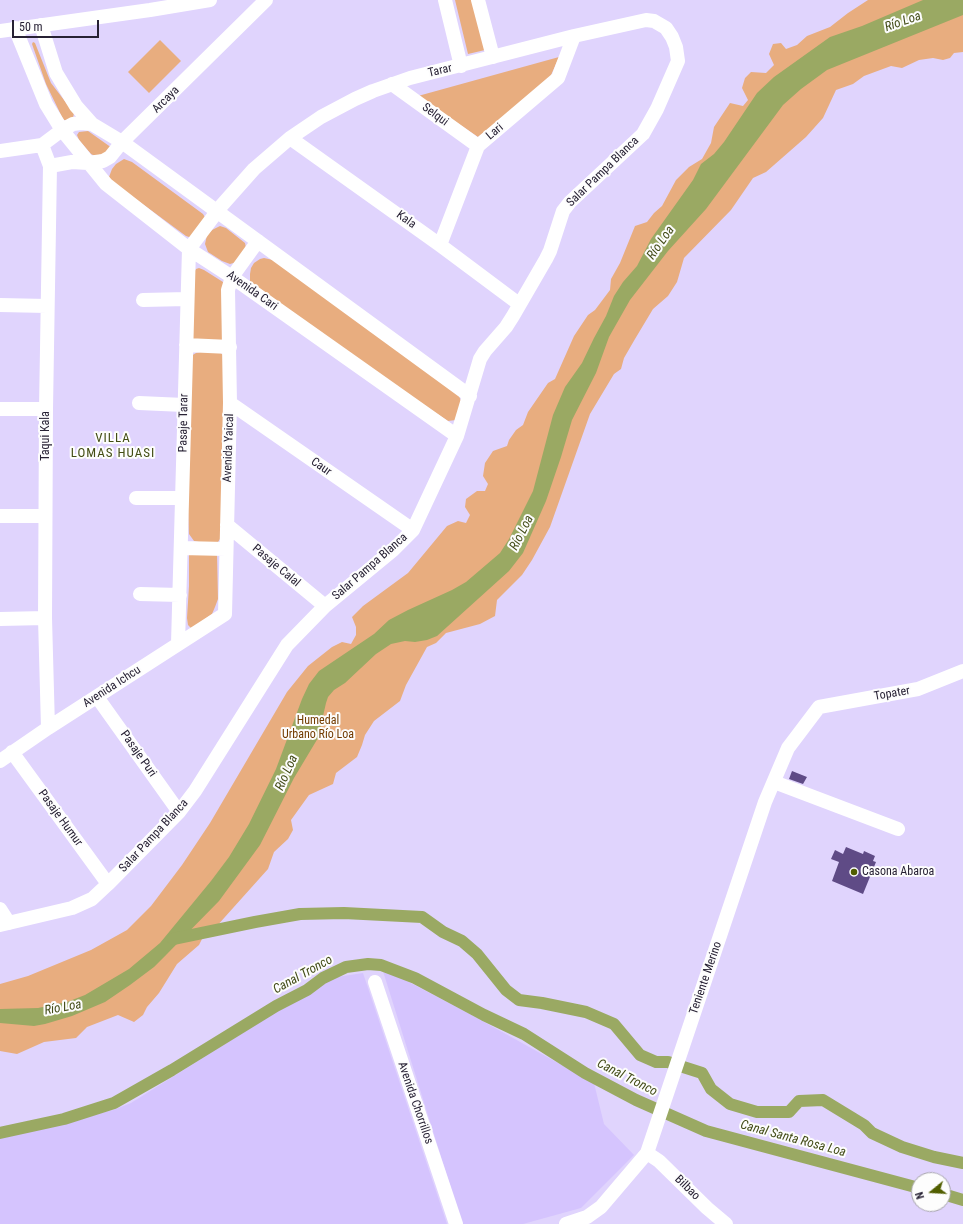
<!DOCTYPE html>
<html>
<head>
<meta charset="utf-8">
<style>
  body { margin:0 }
  #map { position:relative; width:963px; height:1224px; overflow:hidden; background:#e0d4fd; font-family:"Roboto Condensed",sans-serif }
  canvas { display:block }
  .north { position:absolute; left:911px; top:1172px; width:40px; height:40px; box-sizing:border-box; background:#fdfdfd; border:1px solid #a7a5ad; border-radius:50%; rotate:252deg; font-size:11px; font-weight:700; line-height:16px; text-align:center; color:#272134 }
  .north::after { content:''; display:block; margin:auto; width:14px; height:18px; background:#515e00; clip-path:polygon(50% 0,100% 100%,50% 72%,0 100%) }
  .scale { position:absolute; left:12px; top:20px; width:87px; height:18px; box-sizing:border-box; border:2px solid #272134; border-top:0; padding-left:5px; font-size:12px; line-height:14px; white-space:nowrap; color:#272134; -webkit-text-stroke:3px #fdfdfd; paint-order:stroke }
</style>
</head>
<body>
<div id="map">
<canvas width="963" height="1224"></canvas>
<div class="north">N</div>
<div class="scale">50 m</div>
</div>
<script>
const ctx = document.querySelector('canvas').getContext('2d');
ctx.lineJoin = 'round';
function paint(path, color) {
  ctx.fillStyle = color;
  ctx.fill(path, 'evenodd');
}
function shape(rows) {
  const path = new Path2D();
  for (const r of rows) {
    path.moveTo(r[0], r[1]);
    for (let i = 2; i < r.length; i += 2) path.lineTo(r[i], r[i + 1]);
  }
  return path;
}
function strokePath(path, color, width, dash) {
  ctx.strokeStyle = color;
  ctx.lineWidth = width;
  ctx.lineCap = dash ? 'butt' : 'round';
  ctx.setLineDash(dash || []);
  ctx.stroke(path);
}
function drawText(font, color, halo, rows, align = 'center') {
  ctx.font = font + ' "Roboto Condensed",sans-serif';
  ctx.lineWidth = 4;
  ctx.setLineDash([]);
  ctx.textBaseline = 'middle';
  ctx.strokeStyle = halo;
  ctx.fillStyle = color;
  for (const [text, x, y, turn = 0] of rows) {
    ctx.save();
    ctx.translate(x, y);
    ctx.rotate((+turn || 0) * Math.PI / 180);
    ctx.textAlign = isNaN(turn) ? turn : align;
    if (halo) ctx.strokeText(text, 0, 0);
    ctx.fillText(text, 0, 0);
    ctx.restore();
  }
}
const built = shape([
  [382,968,468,1013,594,1083,604,1124,634,1155,581,1208,523,1224,462,1224],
  [363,973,447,1224,0,1224,0,1137,113,1110,131,1103,330,978]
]);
const green = shape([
  [455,0,473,0,485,50,468,54],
  [868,0,963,0,963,52,954,53,950,58,943,60,933,58,919,60,902,68,891,66,864,76,853,84,836,90,823,118,806,137,766,172,753,178,731,210,684,258,677,282,668,296,653,309,635,339,624,358,621,369,614,374,590,414,550,527,532,560,522,575,497,600,495,616,480,624,446,633,436,643,427,647,406,685,400,701,374,721,365,735,362,745,357,757,336,773,333,784,309,795,291,820,293,830,288,839,274,852,268,869,216,927,203,937,199,945,177,964,159,993,147,1007,143,1015,134,1022,118,1015,87,1027,76,1038,44,1042,17,1054,0,1051,0,984,28,976,91,950,127,930,151,906,182,865,210,823,287,692,308,666,332,647,342,642,351,644,356,635,356,627,352,617,363,606,408,573,447,526,458,521,466,523,470,515,465,507,466,499,477,491,485,491,488,484,483,476,485,463,493,451,507,446,509,440,516,430,523,425,528,412,548,383,555,379,574,336,588,315,595,310,610,290,611,279,620,263,635,226,647,222,654,213,662,206,676,180,689,167,702,159,711,143,714,127,730,103,743,106,748,100,742,88,745,78,751,72,766,73,774,65,769,54,773,44,781,43,786,49,797,45,807,36,830,27,848,13],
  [160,40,181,61,149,93,128,72],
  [33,42,35,43,51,83,74,113,73,118,67,121,64,120,62,117,46,84,32,44],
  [559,57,548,82,478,137,418,96],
  [88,131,112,148,113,151,95,156,91,154,79,140,77,135,79,132],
  [124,159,132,162,203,214,206,219,192,238,186,236,114,183,109,177,112,169,116,164],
  [220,226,226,228,245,243,246,248,240,261,230,264,222,261,208,252,205,244,207,235,212,230],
  [264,258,273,260,459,396,463,406,456,420,448,421,433,411,253,286,250,281,250,274,251,268,254,263,260,259],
  [199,268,204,270,223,282,225,287,225,341,193,340,193,274,196,269],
  [205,351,219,351,224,356,222,536,218,542,204,543,194,541,189,534,188,510,191,356,196,353],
  [217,553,218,599,215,607,212,614,194,627,191,628,188,625,187,618,189,586,189,554]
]);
const water = shape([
  [923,0,963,0,963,15,827,70,801,89,783,105,706,209,668,251,630,300,609,337,596,373,572,420,561,457,546,501,523,553,509,571,437,636,427,640,415,642,405,641,391,644,376,654,345,683,334,690,328,697,326,703,318,738,294,778,260,845,219,901,167,954,154,967,130,985,105,1002,72,1016,45,1024,34,1026,0,1023,0,1009,38,1008,67,1002,85,995,129,969,160,943,211,881,229,857,249,824,276,769,302,699,309,684,319,671,374,634,389,620,408,610,452,590,466,582,500,553,509,539,533,491,553,415,565,387,582,363,594,338,606,316,614,296,623,282,637,266,651,239,693,180,701,164,714,154,724,142,757,93,774,77,830,37,862,26]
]);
const canal = shape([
  [173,939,255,922,300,914,344,913,422,917,443,932,462,941,477,954,506,990,519,1000,542,1003,586,1012,614,1024,640,1055,656,1062,668,1062,677,1065,702,1073,711,1089,730,1104,757,1112,789,1112,799,1101,823,1100,864,1125,872,1133,902,1147,934,1157,963,1163],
  [0,1133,64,1119,114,1103,172,1070,276,1006,307,990,323,978,346,967,368,964,381,965,415,978,484,1015,524,1034,585,1073,636,1100,706,1131,919,1188],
  [943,1194,963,1200]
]);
const building = shape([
  [792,771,807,777,803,784,789,779],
  [846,847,863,854,864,851,875,856,873,861,876,862,863,894,832,881,839,862,831,859,835,850,843,854]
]);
const minor = shape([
  [445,0,461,66],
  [478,0,493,57],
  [41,25,56,73,76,106,92,124,122,142,470,396],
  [15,28,46,104,62,130,106,184,189,249,232,277,457,436],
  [0,31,150,10,210,0],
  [392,84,478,146],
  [290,138,440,245,519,304],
  [42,145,50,166,46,409,45,618,48,728],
  [0,151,42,145,62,130,73,124,81,123,92,124],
  [50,166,72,162,88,163,103,161,110,157,122,142,266,0],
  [440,245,478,146,558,78,574,36],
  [143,300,187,299],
  [0,305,47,306],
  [186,345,230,347],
  [139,403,184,405],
  [230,403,413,530],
  [0,409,46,409],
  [136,498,182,498],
  [0,516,45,516],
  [227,525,325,606],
  [181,548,226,549],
  [140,594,180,595],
  [0,619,45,618],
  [97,697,179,812],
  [12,752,108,884],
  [0,761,48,728,225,614,230,403,228,290,232,277,258,241],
  [774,782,898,829],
  [0,909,9,923],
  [0,925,72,908,92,899,108,884,179,812,195,791,287,645,325,606,393,550,413,530,457,436,480,359,485,351,506,327,513,316,546,259,550,251,563,211,570,202,643,134,657,109,678,61,676,47,672,37,666,28,654,21,646,20,574,36,410,78,373,91,355,99,321,117,290,138,254,169,222,205,189,249,178,644],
  [375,982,456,1224],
  [647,1153,659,1161,707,1208,726,1224],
  [566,1224,587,1217,601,1207,647,1153,765,802,788,748,819,707,918,689,963,671]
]);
const markers = [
  [854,872,4,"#515e00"]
];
const streetNames = [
  ["Tarar",440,71,-13],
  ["Arcaya",166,100,-45],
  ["Selqui",435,115,36],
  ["Lari",495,132,-40],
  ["Salar Pampa Blanca",603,172,-44],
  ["Kala",406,220,36],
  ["Avenida Cari",252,291,35],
  ["Pasaje Tarar",184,423,-89],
  ["Taqui Kala",46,436,-90],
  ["Avenida Yaical",229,448,-88],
  ["Caur",321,467,35],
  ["Pasaje Calal",276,566,40],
  ["Salar Pampa Blanca",370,567,-41],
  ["Avenida Ichcu",112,687,-33],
  ["Topater",892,694,-10],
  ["Pasaje Puri",138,754,55],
  ["Pasaje Humur",60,818,54],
  ["Salar Pampa Blanca",154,836,-47],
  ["Teniente Merino",706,978,-71],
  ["Avenida Chorrillos",415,1103,71],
  ["Bilbao",687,1188,44]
];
const parkNames = [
  ["Humedal",318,721],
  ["Urbano Río Loa",318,735]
];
const poiNames = [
  ["Casona Abaroa",862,872]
];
const waterNames = [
  ["Río Loa",903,22,-19],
  ["Río Loa",661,243,-55],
  ["Río Loa",522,533,-63],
  ["Río Loa",287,773,-66],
  ["Canal Tronco",303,975,-29],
  ["Río Loa",63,1008,-10],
  ["Canal Tronco",627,1078,27],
  ["Canal Santa Rosa Loa",793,1139,15]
];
const neighbourhoodNames = [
  ["VILLA",113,439],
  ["LOMAS HUASI",113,454]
];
paint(built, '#d5c4fe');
paint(green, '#e8ad7f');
paint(water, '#9aa963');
strokePath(canal, '#9aa963', 12);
paint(building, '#5f4b86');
strokePath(minor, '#fff', 14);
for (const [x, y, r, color] of markers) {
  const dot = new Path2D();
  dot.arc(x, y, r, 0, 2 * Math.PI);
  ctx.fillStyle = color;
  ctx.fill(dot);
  strokePath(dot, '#fdfdfd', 1.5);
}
drawText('12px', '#272134', '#fdfdfd', streetNames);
drawText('12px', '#723b00', '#fdfdfd', parkNames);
drawText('12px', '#272134', '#fdfdfd', poiNames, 'left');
drawText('italic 13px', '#434c18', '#fdfdfd', waterNames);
ctx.letterSpacing = '1px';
drawText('13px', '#434d14', '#fdfdfd', neighbourhoodNames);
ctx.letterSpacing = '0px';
</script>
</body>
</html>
